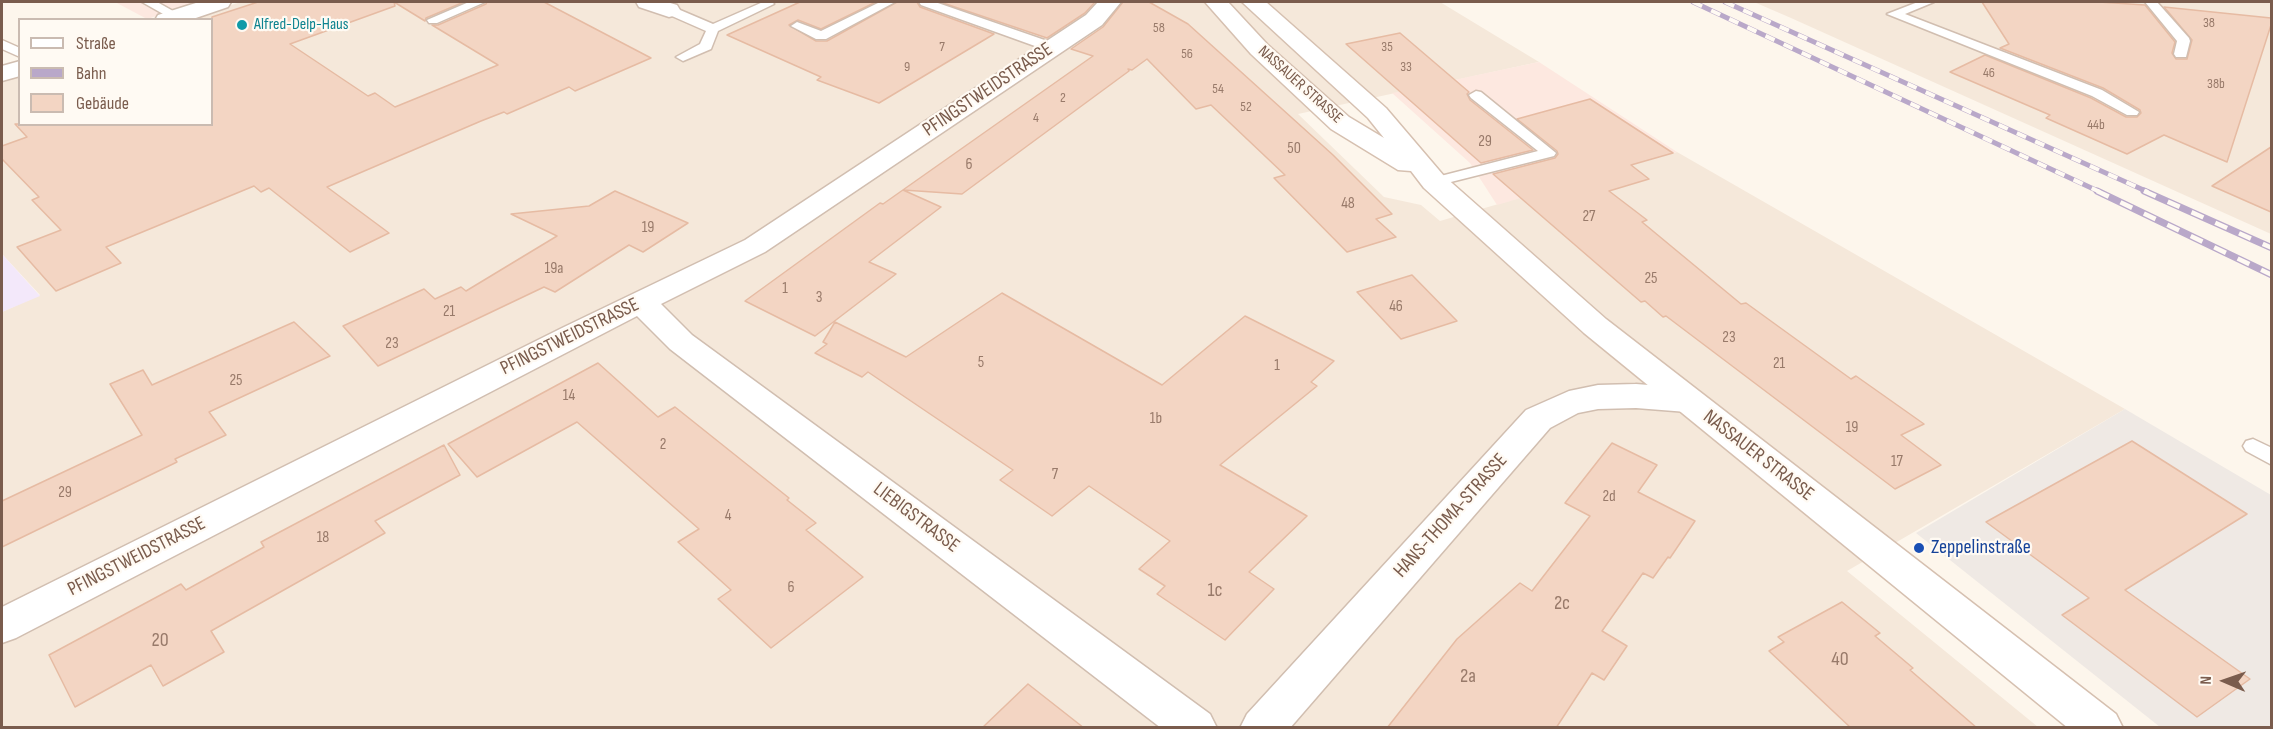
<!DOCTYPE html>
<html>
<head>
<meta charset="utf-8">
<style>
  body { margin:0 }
  #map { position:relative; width:2273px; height:729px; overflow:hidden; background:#fdf6ec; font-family:"Sofia Sans Condensed",sans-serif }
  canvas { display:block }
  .frame { position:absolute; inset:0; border:3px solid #7a5c4d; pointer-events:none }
  .legend { position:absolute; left:18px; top:18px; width:195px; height:108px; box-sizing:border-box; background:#fffaf3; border:2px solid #cabbb1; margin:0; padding:8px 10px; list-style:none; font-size:18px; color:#7a5c4d }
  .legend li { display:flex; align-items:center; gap:12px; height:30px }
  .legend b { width:30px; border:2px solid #cabbb1 }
  .north { position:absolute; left:2195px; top:651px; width:60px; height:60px; -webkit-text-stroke:4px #fffaf3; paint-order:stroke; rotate:272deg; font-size:16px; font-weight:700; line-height:24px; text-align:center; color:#7a5c4d }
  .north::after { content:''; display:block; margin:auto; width:21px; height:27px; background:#7a5c4d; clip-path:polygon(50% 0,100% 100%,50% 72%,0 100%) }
</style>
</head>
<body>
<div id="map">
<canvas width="2273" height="729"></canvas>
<div class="frame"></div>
<ul class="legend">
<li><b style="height:8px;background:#fff"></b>Straße</li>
<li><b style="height:8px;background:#b9a8c9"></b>Bahn</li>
<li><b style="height:16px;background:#f3d5c3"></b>Gebäude</li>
</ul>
<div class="north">N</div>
</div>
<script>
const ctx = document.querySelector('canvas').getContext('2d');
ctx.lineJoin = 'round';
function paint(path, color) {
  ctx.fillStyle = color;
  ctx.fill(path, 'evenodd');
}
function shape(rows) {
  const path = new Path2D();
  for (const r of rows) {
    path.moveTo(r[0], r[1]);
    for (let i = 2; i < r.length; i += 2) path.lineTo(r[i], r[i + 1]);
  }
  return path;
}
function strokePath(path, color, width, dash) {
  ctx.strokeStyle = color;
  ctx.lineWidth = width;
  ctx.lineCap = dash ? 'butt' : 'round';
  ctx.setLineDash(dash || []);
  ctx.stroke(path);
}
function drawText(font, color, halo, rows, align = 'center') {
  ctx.font = font + ' "Sofia Sans Condensed",sans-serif';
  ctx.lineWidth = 4.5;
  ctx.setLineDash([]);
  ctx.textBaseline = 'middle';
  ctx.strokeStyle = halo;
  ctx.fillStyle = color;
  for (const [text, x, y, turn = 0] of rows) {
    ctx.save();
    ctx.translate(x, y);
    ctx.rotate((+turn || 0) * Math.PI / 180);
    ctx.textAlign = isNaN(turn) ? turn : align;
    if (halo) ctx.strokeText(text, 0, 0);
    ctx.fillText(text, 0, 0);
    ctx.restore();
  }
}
const residential = shape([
  [241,2,1440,2,1539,62,1298,114,1384,197,1421,205,1440,221,1677,152,2125,409,1847,571,2038,727,2,727,2,312,40,295,2,254,2,79,19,74,20,124,212,124,212,20,186,19],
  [1754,2,2271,2,2271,234,1791,18]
]);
const commercial = shape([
  [115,2,200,2,147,19],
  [1539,62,1677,152,1497,205,1470,163,1392,93]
]);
const industrial = shape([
  [2125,409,2271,495,2271,727,2160,727,1916,533]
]);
const education = shape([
  [2,254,40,296,2,312]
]);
const building = shape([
  [258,2,464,2,426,18,425,21,394,2,395,6,290,44,368,96,375,93,395,107,498,65,432,25,438,25,486,4,487,2,544,2,651,58,575,91,569,87,507,114,504,112,481,121,327,187,389,233,350,252,269,188,261,192,254,186,106,247,121,263,56,291,17,247,61,230,32,200,39,197,2,159,2,146,27,137,15,124,212,124,212,17,258,2],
  [800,2,876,2,821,29,798,20,789,25,816,41,827,41,897,2,917,2,920,7,994,34,879,103,817,80,821,77,727,35,800,2],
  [940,2,1095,2,1085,13,1047,38,940,2],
  [1123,2,1149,2,1188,24,1333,155,1392,214,1376,219,1396,237,1347,252,1274,178,1285,175,1211,105,1196,109,1147,59,1132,70,1128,69,1129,71,962,194,903,190,941,207,869,262,896,274,815,336,745,301,880,203,883,204,1093,56,1071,49,1103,27,1123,2],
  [1982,2,2099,2,2145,5,2175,42,2172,53,2176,59,2187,59,2192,40,2164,7,2271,18,2271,25,2227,162,2164,135,2127,154,2046,118,2050,115,1950,72,1985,55,2091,98,2126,117,2137,117,2141,113,2140,110,2103,88,2000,48,2009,44,1982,2],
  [1400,33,1469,92,1467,94,1470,100,1533,150,1481,163,1346,44,1400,33],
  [1590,99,1673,153,1631,165,1649,179,1609,191,1647,220,1642,222,1741,304,1746,303,1851,379,1856,376,1924,424,1901,435,1941,465,1895,489,1666,316,1663,317,1645,301,1641,302,1493,174,1555,158,1558,154,1557,151,1517,119,1590,99],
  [2271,147,2271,212,2212,186,2271,147],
  [615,191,688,223,643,252,629,245,555,292,544,287,378,366,343,326,424,289,435,299,461,287,466,291,557,236,511,214,589,206,615,191],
  [1412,275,1457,321,1401,339,1357,292,1412,275],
  [1002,293,1162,385,1245,316,1334,361,1311,382,1317,386,1220,465,1307,516,1249,572,1274,589,1225,640,1157,594,1165,586,1139,569,1170,541,1089,486,1052,516,1000,480,1013,470,868,372,862,377,815,353,827,344,823,342,835,322,906,357,1002,293],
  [294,322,330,356,209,412,226,435,175,459,177,462,2,547,2,501,142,435,110,384,143,370,152,385,294,322],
  [598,363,658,417,675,407,789,498,787,500,816,523,806,530,863,577,771,648,718,599,731,590,678,542,699,529,577,422,477,477,448,444,598,363],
  [2132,441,2247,514,2125,590,2250,679,2197,717,2062,615,2089,598,1986,522,2132,441],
  [1612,443,1657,465,1638,492,1695,521,1670,558,1668,557,1653,578,1643,573,1602,631,1627,646,1604,680,1592,673,1556,728,1387,728,1457,639,1520,583,1532,591,1590,516,1565,503,1612,443],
  [444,445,460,475,375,521,385,533,211,631,224,652,163,686,151,665,75,707,49,655,181,584,186,590,264,547,261,542,444,445],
  [1842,602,1880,633,1875,636,1913,668,1910,670,1977,728,1851,728,1769,651,1784,642,1778,637,1842,602],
  [1028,684,1084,728,982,728,1028,684]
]);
const lane = shape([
  [142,2,157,2,182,16,177,20,172,19,142,2],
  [469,2,485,2,437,23,429,23,427,20,469,2],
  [763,2,772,2,774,4,718,31,711,49,683,61,676,57,700,44,706,31,665,13,663,10,665,7,673,7,713,24,763,2],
  [880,2,895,2,826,39,816,39,791,26,797,22,821,31,880,2],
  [919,2,935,2,1056,44,1057,47,1051,51,1046,50,921,5,919,2],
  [1918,2,1934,2,1905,14,2102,90,2139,112,2137,115,2127,115,2092,96,1887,14,1918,2],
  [2145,2,2157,2,2189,38,2190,41,2186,57,2176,57,2174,54,2177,41,2145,2],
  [2,40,20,48,20,57,2,49,2,40],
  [1476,91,1481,92,1556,153,1554,156,1439,185,1429,185,1426,182,1429,179,1538,151,1471,98,1469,95,1476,91],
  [2253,439,2272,448,2272,465,2246,451,2243,446,2246,441,2253,439]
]);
const street = shape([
  [199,2,231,2,228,7,190,20,155,20,158,15,199,2],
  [636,2,667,2,677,5,680,10,677,15,669,17,639,7,636,2],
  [1098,2,1121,2,1102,25,765,252,661,304,692,335,1210,714,1217,728,1161,728,670,349,637,316,16,638,2,643,2,607,562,328,745,240,1086,15,1098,2],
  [20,61,20,76,2,81,2,66,20,61],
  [1636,384,1687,388,1699,392,1704,400,1699,408,1687,412,1636,408,1598,409,1578,413,1550,428,1290,728,1240,728,1247,714,1526,410,1569,391,1598,385,1636,384]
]);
const secondary = shape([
  [1205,2,1228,2,1267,44,1349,117,1384,138,1368,118,1242,2,1266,2,1386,108,1444,176,1606,319,2116,714,2123,728,2068,728,1584,333,1424,188,1411,171,1398,170,1331,129,1251,54,1205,2]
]);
const railFar1 = shape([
  [1693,2,2100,192],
  [1725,2,2148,192]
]);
const rail = shape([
  [2097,191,2272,275],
  [2144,191,2272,248]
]);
const markers = [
  [242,25,6,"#0f9aa8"],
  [1919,548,6,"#1a4fb4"]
];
const farNumbernames = [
  ["38",2209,23],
  ["58",1159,28],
  ["7",942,47],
  ["35",1387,47],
  ["56",1187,54],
  ["9",907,67],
  ["33",1406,67],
  ["46",1989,73],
  ["38b",2216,84],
  ["54",1218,89],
  ["2",1063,98],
  ["52",1246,107],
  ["4",1036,118],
  ["44b",2096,125]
];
const farCulturenames = [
  ["Alfred-Delp-Haus",254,25]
];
const farStreetnames = [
  ["NASSAUER STRASSE",1300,85,42]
];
const numberNames = [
  ["29",1485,142],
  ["50",1294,149],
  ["6",969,165],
  ["48",1348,204],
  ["27",1589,217],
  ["19",648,228],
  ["19a",554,269],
  ["25",1651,279],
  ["1",785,289],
  ["3",819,298],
  ["46",1396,307],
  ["21",449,312],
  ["23",1729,338],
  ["23",392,344],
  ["5",981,363],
  ["21",1779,364],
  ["1",1277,366],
  ["25",236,381],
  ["14",569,396],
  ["1b",1156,419],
  ["19",1852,428],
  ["2",663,445],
  ["17",1897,462],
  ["7",1055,475],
  ["29",65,493],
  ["2d",1609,497],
  ["4",728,516],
  ["18",323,538],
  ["6",791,588]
];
const streetNames = [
  ["PFINGSTWEIDSTRASSE",988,90,-34],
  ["PFINGSTWEIDSTRASSE",570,337,-26],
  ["NASSAUER STRASSE",1758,456,38],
  ["HANS-THOMA-STRASSE",1451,516,-48],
  ["LIEBIGSTRASSE",916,518,37],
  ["PFINGSTWEIDSTRASSE",137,557,-27]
];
const transitNames = [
  ["Zeppelinstraße",1931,548]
];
const nearNumbernames = [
  ["1c",1215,591],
  ["2c",1562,604],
  ["20",160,641],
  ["40",1840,660],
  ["2a",1468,677]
];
paint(residential, '#f5e8da');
paint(commercial, '#fde8e0');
paint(industrial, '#efe9e4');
paint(education, '#f3e8fa');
paint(building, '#f3d5c3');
strokePath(building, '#e6bba3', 1.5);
strokePath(lane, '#d1beb0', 3);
strokePath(street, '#d1beb0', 3);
strokePath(secondary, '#d6c0b0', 3);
paint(lane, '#fff');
paint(street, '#fff');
paint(secondary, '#fff');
strokePath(railFar1, '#b9a8c9', 5);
strokePath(rail, '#b9a8c9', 7);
strokePath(railFar1, '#fffaf3', 4, [10]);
strokePath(rail, '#fffaf3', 4.5, [13]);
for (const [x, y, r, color] of markers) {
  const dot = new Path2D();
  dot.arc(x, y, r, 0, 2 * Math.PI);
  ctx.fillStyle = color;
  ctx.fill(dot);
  strokePath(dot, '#fffaf3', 2);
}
drawText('14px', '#987a6a', null, farNumbernames);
drawText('16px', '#0d838f', '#fffaf3', farCulturenames, 'left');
drawText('16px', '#7a5c4d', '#fffaf3', farStreetnames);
drawText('16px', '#987a6a', null, numberNames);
drawText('20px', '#7a5c4d', '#fffaf3', streetNames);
drawText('20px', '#164399', '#fffaf3', transitNames, 'left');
drawText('20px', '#987a6a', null, nearNumbernames);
</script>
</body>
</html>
